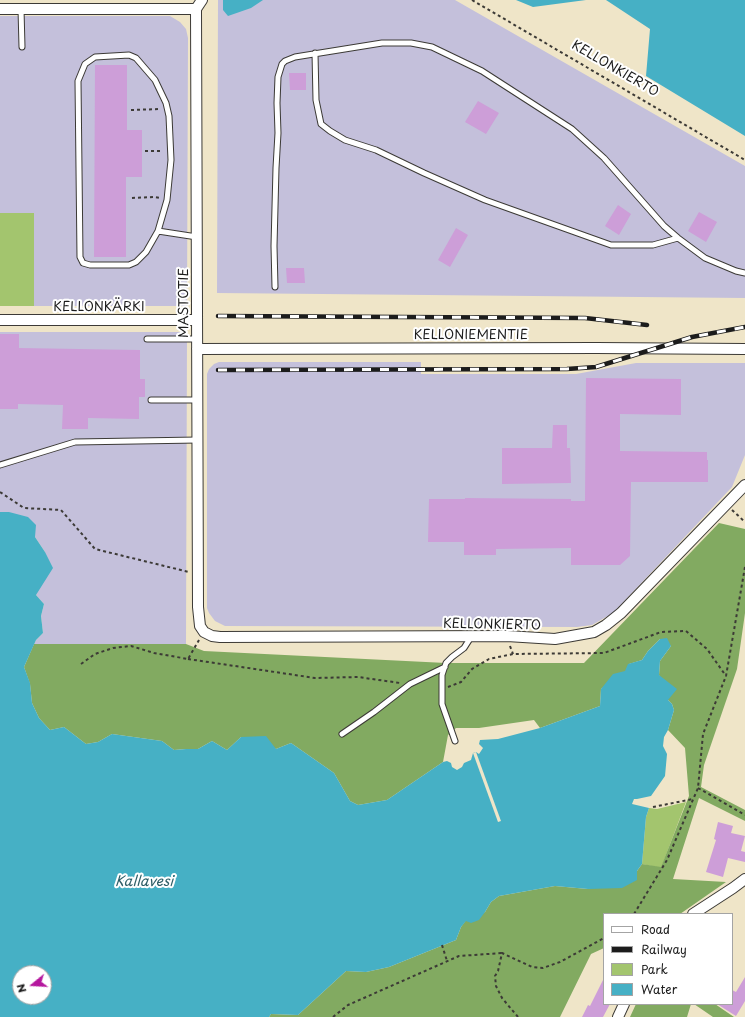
<!DOCTYPE html>
<html>
<head>
<meta charset="utf-8">
<style>
  body { margin:0 }
  #map { position:relative; width:745px; height:1017px; overflow:hidden; background:#efe5c8; font-family:"Playpen Sans",sans-serif }
  canvas { display:block }
  .legend { position:absolute; left:603px; top:913px; width:130px; height:92px; box-sizing:border-box; background:#fff; border:1px solid #a4a4a4; margin:0; padding:5px 7px; list-style:none; font-size:12px; color:#1c1c1c }
  .legend li { display:flex; align-items:center; gap:8px; height:20px }
  .legend b { width:20px; border:1px solid #a4a4a4 }
  .north { position:absolute; left:12px; top:965px; width:40px; height:40px; box-sizing:border-box; background:#fff; border:1px solid #a4a4a4; border-radius:50%; rotate:252deg; font-size:11px; font-weight:700; line-height:16px; text-align:center; color:#1c1c1c }
  .north::after { content:''; display:block; margin:auto; width:14px; height:18px; background:#b5179e; clip-path:polygon(50% 0,100% 100%,50% 72%,0 100%) }
</style>
</head>
<body>
<div id="map">
<canvas width="745" height="1017"></canvas>
<ul class="legend">
<li><b style="height:5px;background:#fff"></b>Road</li>
<li><b style="height:5px;background:#1c1c1c"></b>Railway</li>
<li><b style="height:11px;background:#a3c56e"></b>Park</li>
<li><b style="height:11px;background:#46b0c5"></b>Water</li>
</ul>
<div class="north">N</div>
</div>
<script>
const ctx = document.querySelector('canvas').getContext('2d');
ctx.lineJoin = 'round';
function paint(path, color) {
  ctx.fillStyle = color;
  ctx.fill(path, 'evenodd');
}
function shape(rows) {
  const path = new Path2D();
  for (const r of rows) {
    path.moveTo(r[0], r[1]);
    for (let i = 2; i < r.length; i += 2) path.lineTo(r[i], r[i + 1]);
  }
  return path;
}
function strokePath(path, color, width, dash) {
  ctx.strokeStyle = color;
  ctx.lineWidth = width;
  ctx.lineCap = dash ? 'butt' : 'round';
  ctx.setLineDash(dash || []);
  ctx.stroke(path);
}
function drawText(font, color, halo, rows, align = 'center') {
  ctx.font = font + ' "Playpen Sans",sans-serif';
  ctx.lineWidth = 4;
  ctx.setLineDash([]);
  ctx.textBaseline = 'middle';
  ctx.strokeStyle = halo;
  ctx.fillStyle = color;
  for (const [text, x, y, turn = 0] of rows) {
    ctx.save();
    ctx.translate(x, y);
    ctx.rotate((+turn || 0) * Math.PI / 180);
    ctx.textAlign = isNaN(turn) ? turn : align;
    if (halo) ctx.strokeText(text, 0, 0);
    ctx.fillText(text, 0, 0);
    ctx.restore();
  }
}
const industrial = shape([
  [218,0,455,0,745,166,745,298,217,293],
  [0,16,170,16,180,22,186,29,188,38,187,306,34,306,34,213,0,213],
  [0,332,187,332,186,644,34,644,36,640,43,633,41,616,44,604,36,595,45,552,35,537,9,512,0,512],
  [219,362,421,362,421,374,576,374,636,363,745,363,745,455,732,487,613,613,592,625,577,627,225,626,215,621,209,613,207,608,207,374,209,369,214,364]
]);
const green = shape([
  [0,213,34,213,34,306,0,306],
  [686,802,661,868,642,864,646,817,649,808,657,809]
]);
const forest = shape([
  [719,523,745,529,745,613,737,669,704,765,701,787,745,810,745,821,699,798,673,879,726,882,680,914,604,914,604,948,591,954,560,1017,269,1017,271,1014,298,1015,346,971,366,972,389,967,456,940,461,927,466,920,485,912,491,902,499,896,555,886,588,889,637,871,642,864,661,867,689,796,685,748,668,730,674,710,672,704,668,700,659,675,660,661,671,646,660,639,648,651,642,660,629,664,626,671,601,689,600,706,540,728,534,720,479,728,456,728,448,735,443,762,387,800,358,805,350,801,334,773,291,743,276,749,241,737,227,750,212,741,198,749,186,749,174,750,162,741,112,734,98,742,86,744,64,727,50,730,39,718,32,703,30,684,24,667,34,644,186,644,204,651,446,663,584,663],
  [636,1004,691,1004,687,1017,630,1017],
  [694,1004,715,1004,734,1017,713,1017]
]);
const water = shape([
  [223,0,263,0,251,8,228,16,223,10],
  [516,0,586,0,533,7],
  [606,0,745,0,745,136,646,76,650,29],
  [0,512,9,512,28,517,36,525,35,537,45,552,53,568,36,595,44,604,41,616,43,633,36,640,24,667,30,683,32,703,39,718,50,730,64,727,86,744,98,742,112,734,162,741,174,750,186,749,198,749,212,741,227,750,241,737,266,736,276,749,291,743,334,773,350,801,358,805,387,800,443,762,447,761,451,763,452,767,457,770,462,767,464,763,471,760,473,753,476,752,479,754,483,748,479,744,480,740,498,739,540,728,600,706,601,689,613,674,625,671,628,664,642,660,648,651,660,639,667,638,671,646,660,661,659,675,677,689,668,700,672,704,674,710,668,730,664,737,663,746,667,754,665,776,651,796,637,799,634,799,632,804,649,808,646,817,642,864,637,871,637,880,622,888,588,889,555,886,499,896,491,902,485,912,479,920,471,923,466,921,461,927,456,940,389,967,366,972,346,971,298,1015,271,1014,269,1017,0,1017],
  [20,973,44,973,44,997,20,997]
]);
const pier = shape([
  [476,752,501,821,498,822,473,753]
]);
const building = shape([
  [95,65,127,65,127,130,142,130,142,177,126,177,126,257,94,257],
  [289,73,306,73,306,90,290,90],
  [478,101,499,113,486,134,465,122],
  [618,205,631,214,619,235,605,226],
  [699,212,717,222,706,242,688,231],
  [456,228,468,235,450,267,438,260],
  [286,268,304,268,305,283,287,283],
  [0,334,19,334,19,348,140,350,140,379,145,379,145,397,139,397,139,419,88,418,88,429,62,429,63,405,18,404,18,409,0,409],
  [586,378,681,379,681,415,620,414,620,451,707,452,707,460,708,460,708,482,631,482,630,556,620,565,571,565,571,548,496,549,496,555,464,555,464,542,428,542,429,499,465,499,465,498,571,499,571,501,585,501],
  [553,425,567,425,567,448,570,448,571,483,502,484,502,448,552,448],
  [718,822,733,826,731,833,745,836,741,851,745,852,745,862,728,858,723,877,706,872,716,840,714,839],
  [745,977,745,1001,736,1016,717,1004,732,1004,732,990,736,992],
  [604,978,604,1004,610,1004,603,1017,582,1017,588,1005,590,1006]
]);
const path = shape([
  [472,0,745,160],
  [131,110,160,109],
  [145,151,163,151],
  [132,198,155,197,160,198],
  [0,492,24,508,61,510,95,549,189,572],
  [732,510,745,522],
  [510,646,513,654],
  [188,659,315,678,358,677,400,683],
  [81,664,95,654,113,648,131,646,154,653,188,659,199,640],
  [448,687,461,682,472,669,489,659,513,654,604,653,661,632,686,631,707,649,726,676],
  [698,788,745,815],
  [653,807,693,799],
  [634,914,667,860,698,788,703,734,726,676,745,567],
  [442,945,447,961],
  [333,1017,348,1005,459,956,502,953],
  [518,1017,502,998,496,986,495,976,498,971,502,953,532,967,543,968,560,962,604,938]
]);
const lane = shape([
  [21,9,22,47],
  [315,53,316,100,321,124,330,131,345,140,376,150,424,173,485,200,611,245,653,245,678,238],
  [158,231,146,252,136,262,129,265,90,265,83,263,80,257,78,81,85,64,95,57,129,55,136,58,155,80,166,103,169,116,171,160,167,200,158,231,197,237],
  [275,287,274,246,276,168,278,133,277,103,278,77,282,64,285,61,295,57,382,43,411,43,432,47,482,71,572,129,604,158,664,226,678,238,705,258,736,271,745,273],
  [147,339,197,339],
  [151,400,197,400],
  [0,465,75,442,198,440],
  [342,734,374,712,410,684,445,667],
  [455,741,442,704,442,675,446,663,452,657,464,648,471,637]
]);
const street = shape([
  [202,0,196,9,198,607,200,626,204,632,212,636,220,637,507,636,555,639,594,632,606,625,621,613,745,485],
  [0,9,196,9],
  [0,320,197,320],
  [197,349,596,348,745,349],
  [693,914,733,888,745,879],
  [618,1017,624,1004]
]);
const rail = shape([
  [218,316,585,318,647,325],
  [218,370,567,369,596,367,692,337,745,327]
]);
const streetNames = [
  ["KELLONKIERTO",615,69,30],
  ["MASTOTIE",184,303,-90],
  ["KELLONKÄRKI",99,307],
  ["KELLONIEMENTIE",471,335],
  ["KELLONKIERTO",492,625,1]
];
const waterNames = [
  ["Kallavesi",144,882]
];
paint(industrial, '#c4c0db');
paint(green, '#a3c56e');
paint(forest, '#82aa61');
paint(water, '#46b0c5');
paint(pier, '#efe5c8');
paint(building, '#cd9ed8');
strokePath(lane, '#3c3a36', 7);
strokePath(street, '#3c3a36', 12);
strokePath(path, '#3c3a36', 2, [3, 3]);
strokePath(lane, '#fff', 5);
strokePath(street, '#fff', 10);
strokePath(rail, '#1c1c1c', 4.5);
strokePath(rail, '#fff', 3, [9]);
drawText('13px', '#1c1c1c', '#fff', streetNames);
drawText('italic 14px', '#2f5f68', '#fff', waterNames);
</script>
</body>
</html>
